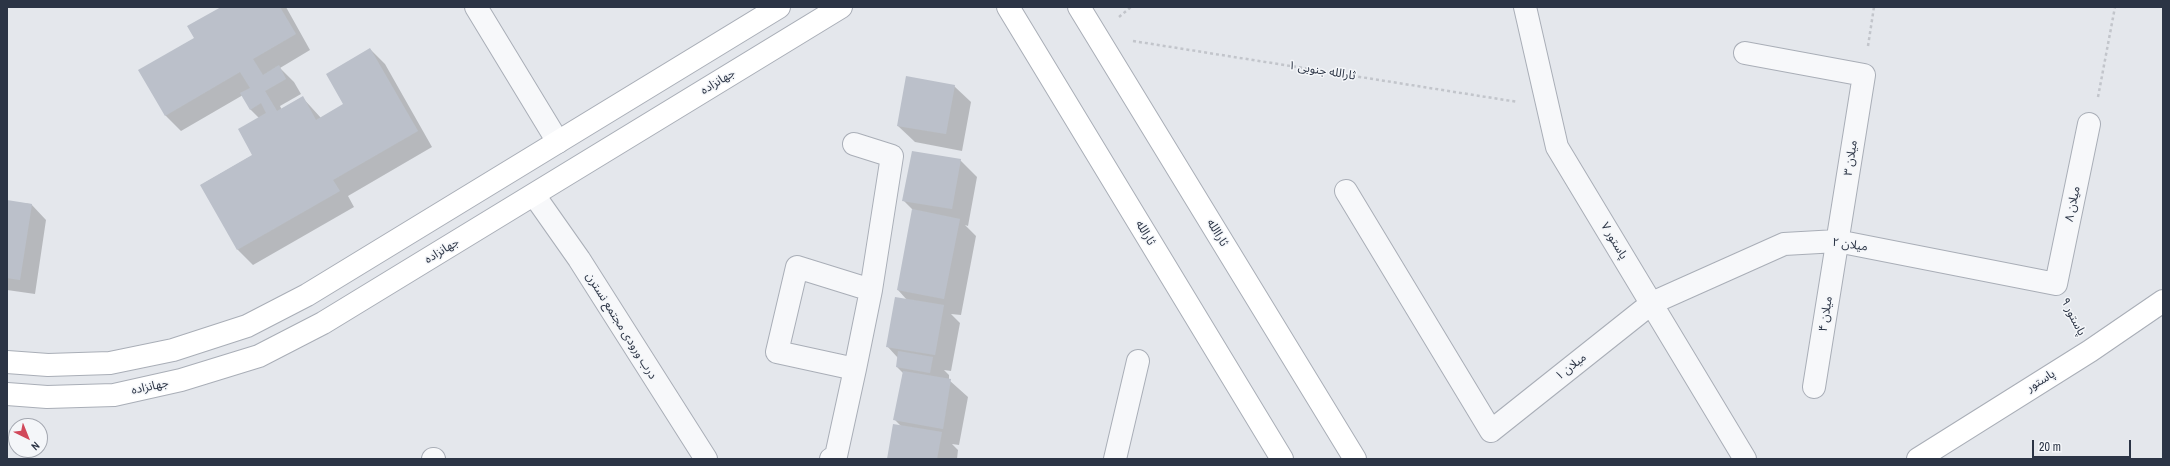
<!DOCTYPE html>
<html>
<head>
<meta charset="utf-8">
<style>
  body { margin:0 }
  #map { position:relative; width:2170px; height:466px; overflow:hidden; background:#e4e7ec; font-family:"Archivo Narrow",sans-serif }
  canvas { display:block }
  .frame { position:absolute; inset:0; border:8px solid #2b3445; pointer-events:none }
  .north { position:absolute; left:8px; top:418px; width:40px; height:40px; box-sizing:border-box; background:#f4f6f9; border:1px solid #a4a8b1; border-radius:50%; rotate:137deg; font-size:11px; font-weight:700; line-height:16px; text-align:center; color:#2b3445 }
  .north::after { content:''; display:block; margin:auto; width:14px; height:18px; background:#d1495b; clip-path:polygon(50% 0,100% 100%,50% 72%,0 100%) }
  .scale { position:absolute; left:2032px; top:440px; width:99px; height:18px; box-sizing:border-box; border:2px solid #2b3445; border-top:0; padding-left:5px; font-size:12px; line-height:14px; white-space:nowrap; color:#2b3445; -webkit-text-stroke:3px #f4f6f9; paint-order:stroke }
</style>
</head>
<body>
<div id="map">
<canvas width="2170" height="466"></canvas>
<div class="frame"></div>
<div class="north">N</div>
<div class="scale">20 m</div>
</div>
<script>
const ctx = document.querySelector('canvas').getContext('2d');
ctx.lineJoin = 'round';
function paint(path, color) {
  ctx.fillStyle = color;
  ctx.fill(path, 'evenodd');
}
function shape(rows) {
  const path = new Path2D();
  for (const r of rows) {
    path.moveTo(r[0], r[1]);
    for (let i = 2; i < r.length; i += 2) path.lineTo(r[i], r[i + 1]);
  }
  return path;
}
function strokePath(path, color, width, dash) {
  ctx.strokeStyle = color;
  ctx.lineWidth = width;
  ctx.lineCap = dash ? 'butt' : 'round';
  ctx.setLineDash(dash || []);
  ctx.stroke(path);
}
function drawText(font, color, halo, rows, align = 'center') {
  ctx.font = font + ' "Archivo Narrow","Noto Sans Arabic",sans-serif';
  ctx.lineWidth = 3;
  ctx.setLineDash([]);
  ctx.textBaseline = 'middle';
  ctx.strokeStyle = halo;
  ctx.fillStyle = color;
  for (const [text, x, y, turn = 0] of rows) {
    ctx.save();
    ctx.translate(x, y);
    ctx.rotate((+turn || 0) * Math.PI / 180);
    ctx.textAlign = isNaN(turn) ? turn : align;
    if (halo) ctx.strokeText(text, 0, 0);
    ctx.fillText(text, 0, 0);
    ctx.restore();
  }
}
const shadow = shape([
  [223,7,286,7,310,50,280,68,294,82,301,94,280,106,282,110,302,97,321,118,345,104,370,49,385,64,432,147,348,196,354,207,253,265,238,250,201,185,253,155,259,118,250,109,243,95,181,131,166,116,140,70,195,38],
  [954,86,971,102,962,151,915,142,898,126],
  [960,160,977,177,968,226,965,225,976,236,961,315,951,314,960,323,951,371,944,370,949,375,949,380,968,397,959,445,952,444,958,450,957,459,888,459,901,426,895,420,903,373,897,367,898,358,887,346,907,300,898,290,913,210,903,200],
  [7,201,31,204,46,220,35,294,7,290]
]);
const building = shape([
  [221,7,280,7,296,34,253,59,263,75,279,65,286,79,265,91,277,111,303,96,316,120,343,104,326,74,370,48,418,131,333,180,340,191,237,250,200,185,252,155,238,129,266,113,261,103,250,110,240,93,250,88,240,72,165,116,138,70,194,38,187,26],
  [906,76,955,85,946,134,897,126],
  [912,151,961,159,952,209,902,201],
  [7,200,32,204,20,280,7,278],
  [912,209,960,219,944,299,897,290],
  [895,297,944,305,935,355,886,347],
  [898,351,933,357,930,373,896,367],
  [903,371,951,379,943,429,893,420],
  [893,424,942,432,937,459,887,459]
]);
const path = shape([
  [1119,17,1131,7],
  [1133,41,1518,102],
  [1868,46,1874,7],
  [2098,97,2115,7],
  [2069,309,2077,325]
]);
const street = shape([
  [476,7,558,142],
  [1525,7,1557,147,1745,459],
  [1745,53,1864,75,1814,387],
  [1346,191,1491,431,1652,303,1784,244,1837,241,2056,284,2089,124],
  [534,195,579,259,706,459],
  [855,369,777,352,797,267,871,290],
  [433,459,434,459],
  [831,459,836,456,855,369,871,290,892,156,854,144],
  [1115,459,1138,361]
]);
const secondary = shape([
  [1008,7,1282,459],
  [1079,7,1355,459],
  [7,362,48,365,110,363,173,350,247,326,307,295,779,7],
  [7,394,47,397,114,395,181,380,259,356,323,323,841,7],
  [1918,459,2090,351,2163,301]
]);
const streetNames = [
  ["ثارالله جنوبی ۱",1322,71,9],
  ["جهانزاده",718,82,-31],
  ["میلان ۳",1851,158,-81],
  ["میلان ۸",2073,204,-78],
  ["ثارالله",1145,233,59],
  ["ثاراالله",1217,233,59],
  ["پاستور ۷",1614,241,59],
  ["میلان ۲",1850,245,8],
  ["جهانزاده",442,251,-31],
  ["میلان ۴",1826,314,-81],
  ["پاستور ۹",2073,317,63],
  ["درب ورودی مجتمع نسترن",621,326,58],
  ["میلان ۱",1571,367,-38],
  ["پاستور",2041,381,-32],
  ["جهانزاده",150,387,-12]
];
paint(shadow, '#0003');
paint(building, '#bbc0ca');
strokePath(street, '#a9aeb7', 24);
strokePath(secondary, '#a9aeb7', 24);
strokePath(path, '#c2c5cb', 2.5, [3, 3]);
strokePath(street, '#f7f8fa', 22);
strokePath(secondary, '#fff', 22);
drawText('12px', '#2b3445', '#f4f6f9', streetNames);
</script>
</body>
</html>
